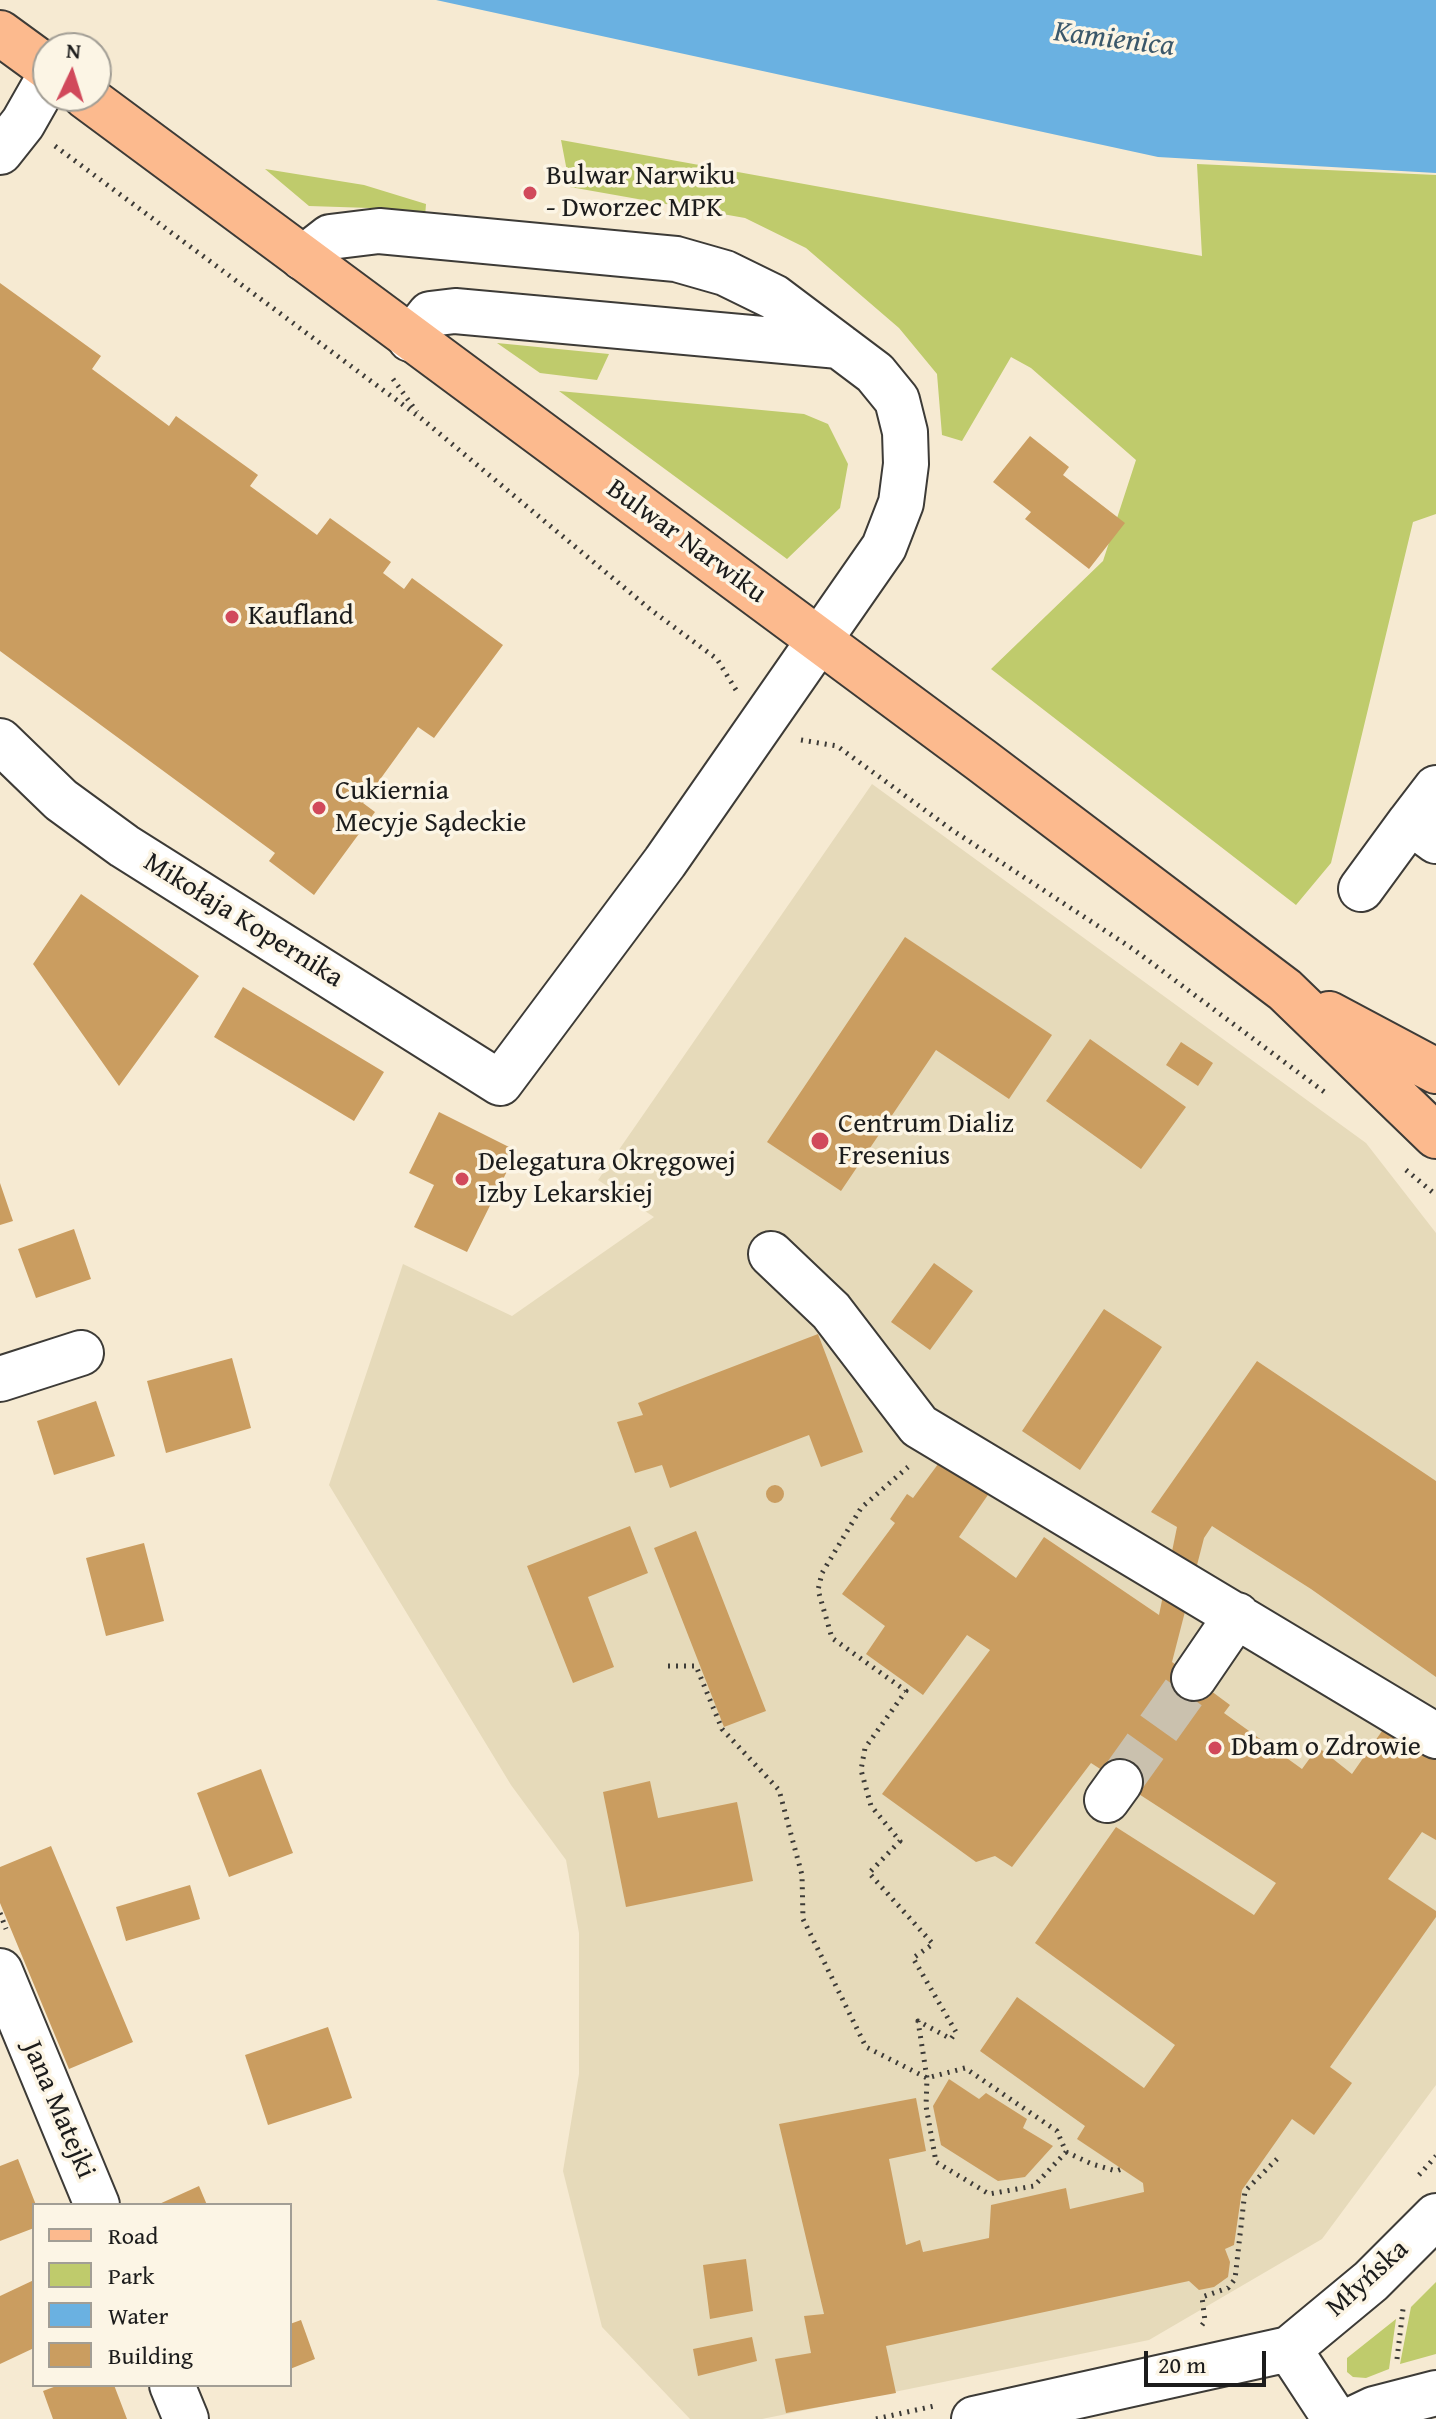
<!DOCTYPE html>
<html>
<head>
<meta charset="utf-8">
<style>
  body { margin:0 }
  #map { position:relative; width:1436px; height:2419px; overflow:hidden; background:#f6ead2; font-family:"Gentium Book Plus",serif }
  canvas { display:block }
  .legend { position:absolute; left:32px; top:2203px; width:260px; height:184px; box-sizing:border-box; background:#fcf5e5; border:2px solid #a29e95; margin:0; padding:10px 14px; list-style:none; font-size:24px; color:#1c1c1c }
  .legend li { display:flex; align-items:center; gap:16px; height:40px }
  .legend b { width:40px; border:2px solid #a29e95 }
  .north { position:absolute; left:32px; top:32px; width:80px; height:80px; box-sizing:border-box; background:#fcf5e5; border:2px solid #a29e95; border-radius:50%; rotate:4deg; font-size:22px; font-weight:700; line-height:32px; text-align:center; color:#1c1c1c }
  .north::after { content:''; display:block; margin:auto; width:28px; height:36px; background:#d1495b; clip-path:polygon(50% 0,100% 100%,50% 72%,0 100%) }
  .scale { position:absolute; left:1144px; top:2351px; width:122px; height:36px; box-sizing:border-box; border:4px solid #1c1c1c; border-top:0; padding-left:10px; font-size:24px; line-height:28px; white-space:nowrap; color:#1c1c1c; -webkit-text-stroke:6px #fcf5e5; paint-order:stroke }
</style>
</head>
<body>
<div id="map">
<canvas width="1436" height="2419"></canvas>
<ul class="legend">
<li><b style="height:10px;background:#fcba8e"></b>Road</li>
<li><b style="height:22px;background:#bfcb6c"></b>Park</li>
<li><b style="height:22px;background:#6ab1e1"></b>Water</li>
<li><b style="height:22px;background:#ca9d60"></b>Building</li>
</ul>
<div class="north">N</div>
<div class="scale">20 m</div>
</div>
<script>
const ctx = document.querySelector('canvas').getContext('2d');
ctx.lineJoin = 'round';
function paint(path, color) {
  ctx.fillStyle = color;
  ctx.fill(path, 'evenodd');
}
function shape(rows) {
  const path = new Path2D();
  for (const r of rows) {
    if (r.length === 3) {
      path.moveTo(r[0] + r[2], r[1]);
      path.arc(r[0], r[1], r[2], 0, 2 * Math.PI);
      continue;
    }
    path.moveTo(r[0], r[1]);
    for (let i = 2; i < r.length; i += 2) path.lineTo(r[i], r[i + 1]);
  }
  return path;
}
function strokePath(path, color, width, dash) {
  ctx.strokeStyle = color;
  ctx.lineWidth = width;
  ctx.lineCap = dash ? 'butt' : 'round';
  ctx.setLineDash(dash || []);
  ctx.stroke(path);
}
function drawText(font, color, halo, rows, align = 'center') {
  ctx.font = font + ' "Gentium Book Plus",serif';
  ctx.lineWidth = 7;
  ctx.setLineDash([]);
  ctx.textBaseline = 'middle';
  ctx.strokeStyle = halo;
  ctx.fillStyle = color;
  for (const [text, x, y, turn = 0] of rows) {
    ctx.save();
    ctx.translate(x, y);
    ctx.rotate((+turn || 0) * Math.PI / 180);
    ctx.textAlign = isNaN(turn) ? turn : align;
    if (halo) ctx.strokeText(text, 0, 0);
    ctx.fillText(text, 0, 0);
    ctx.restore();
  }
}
const built = shape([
  [872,784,1366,1143,1436,1233,1436,2085,1322,2239,1149,2340,762,2419,690,2419,602,2327,563,2171,579,2074,579,1933,566,1860,511,1785,329,1485,403,1264,512,1316,654,1217,598,1180]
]);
const green = shape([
  [561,140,1202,256,1197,164,1436,175,1436,514,1413,522,1331,863,1296,905,991,669,1103,561,1136,460,1031,368,1011,357,962,441,942,435,937,374,899,328,806,248,745,218,570,187],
  [265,169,364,185,426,204,425,217,370,208,309,206],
  [497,343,609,354,597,380,540,373],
  [559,391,804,414,828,424,848,464,840,508,787,559],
  [1436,2282,1436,2354,1400,2364,1411,2307],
  [1396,2319,1389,2369,1366,2378,1353,2377,1347,2372,1347,2358]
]);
const water = shape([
  [436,0,1436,0,1436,173,1158,157]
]);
const building = shape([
  [0,283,101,356,92,369,169,426,176,416,258,475,250,486,317,535,330,518,391,562,383,573,404,589,412,578,503,645,434,738,418,727,363,803,375,812,314,895,269,861,275,853,0,651],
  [1030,436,1069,467,1063,475,1125,523,1089,569,1025,519,1031,512,993,482],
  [81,894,199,976,119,1086,33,964],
  [905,937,1052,1035,1009,1099,936,1050,841,1191,767,1142],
  [243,987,384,1072,354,1121,214,1037],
  [1090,1039,1186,1107,1141,1169,1046,1101],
  [1181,1042,1213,1063,1198,1086,1166,1065],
  [439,1112,517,1151,467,1252,414,1227,434,1185,409,1173],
  [0,1183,13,1221,0,1225],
  [74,1229,91,1279,36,1298,18,1249],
  [934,1263,973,1291,930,1350,891,1322],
  [1104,1309,1162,1347,1080,1470,1022,1431],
  [818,1334,863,1452,821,1467,809,1435,670,1488,662,1465,635,1473,617,1422,643,1415,638,1403],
  [232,1358,251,1428,166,1453,147,1381],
  [1257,1361,1436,1481,1436,1677,1311,1589,1212,1526,1204,1538,1172,1662,1230,1705,1224,1713,1302,1769,1318,1747,1352,1774,1389,1721,1436,1751,1436,1840,1422,1832,1388,1879,1436,1911,1436,1917,1330,2067,1352,2083,1314,2135,1292,2119,1242,2190,1234,2245,1225,2249,1230,2262,1228,2277,1214,2287,1199,2290,1189,2281,886,2346,896,2393,786,2413,775,2359,811,2353,804,2316,824,2314,779,2124,916,2098,926,2151,889,2159,906,2245,920,2240,923,2252,989,2238,991,2205,1066,2188,1070,2209,1144,2192,1143,2183,1077,2139,1085,2126,980,2051,1017,1997,1144,2088,1175,2045,1035,1943,1116,1827,1254,1915,1276,1883,1091,1763,1012,1867,995,1856,976,1862,882,1794,990,1650,967,1635,923,1695,866,1654,885,1626,842,1594,895,1523,890,1519,907,1494,913,1498,944,1456,992,1489,959,1537,1016,1578,1044,1537,1159,1615,1177,1527,1151,1512],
  [96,1401,115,1456,54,1475,37,1421],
  [775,1494,9],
  [630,1526,648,1573,588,1597,614,1667,573,1683,527,1566],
  [696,1531,766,1711,724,1727,654,1548],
  [144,1543,164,1621,106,1636,86,1558],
  [261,1769,293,1853,229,1877,197,1793],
  [650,1781,658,1818,737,1802,753,1881,626,1907,603,1792],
  [51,1846,133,2042,69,2069,0,1903,0,1867],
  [190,1885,200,1919,126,1941,116,1907],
  [328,2027,352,2098,268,2125,245,2055],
  [949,2079,979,2099,986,2093,1027,2119,1023,2128,1053,2146,1025,2177,998,2181,941,2145,933,2106],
  [18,2159,36,2205,34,2228,0,2241,0,2166],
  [199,2186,207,2205,157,2205],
  [746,2259,753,2311,710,2319,703,2265],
  [34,2280,34,2348,0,2364,0,2296],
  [301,2320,315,2359,290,2369,290,2324],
  [752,2337,757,2361,698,2376,693,2349],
  [59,2385,114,2385,127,2419,53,2419,43,2391]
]);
const minorTunnel = shape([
  [1120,1782,1194,1678]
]);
const path = shape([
  [55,146,422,419,651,610,717,659,736,690],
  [393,379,417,412],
  [801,740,837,746,952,830,1133,949,1327,1094],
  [1406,1170,1436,1195],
  [668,1666,696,1666,722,1729,779,1790,802,1875,803,1919,866,2047,927,2078,965,2068,1057,2131,1066,2152,1034,2186,989,2194,936,2162,926,2106,927,2078,918,2021,951,2039,956,2032,913,1958,933,1944,869,1873,900,1841,871,1806,861,1770,865,1748,906,1691,832,1638,818,1590,822,1573,861,1508,908,1467],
  [0,1913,6,1929],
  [1066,2152,1092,2164,1116,2171,1122,2169],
  [1419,2175,1436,2156],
  [1202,2325,1205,2321,1202,2297,1228,2288,1235,2279,1245,2191,1277,2159],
  [1397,2359,1403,2309],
  [876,2419,934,2406]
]);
const minor = shape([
  [0,152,23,123,48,79],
  [410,339,430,314,455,311,839,346],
  [0,741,61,800,124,846,500,1083,665,862,884,547,901,503,906,464,905,432,897,400,875,373,774,297,725,273,676,259,379,231,330,237,303,258],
  [1410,822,1436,788],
  [1361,889,1410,822,1436,841],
  [771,1254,831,1311,919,1426,1436,1736],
  [0,1379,81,1353],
  [1194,1678,1237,1615],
  [1107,1800,1120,1782],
  [0,1971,97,2205],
  [1289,2349,1335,2419],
  [172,2385,186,2419],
  [974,2419,1289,2349,1371,2281,1436,2216],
  [1353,2419,1374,2409,1436,2393]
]);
const major = shape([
  [0,33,48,68],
  [85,96,981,760,1285,990,1436,1136],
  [1329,1014,1436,1071]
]);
const markers = [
  [530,193,8,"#d1495b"],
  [232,617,8,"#d1495b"],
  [319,808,8,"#d1495b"],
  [820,1141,10,"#d1495b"],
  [462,1179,8,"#d1495b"],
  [1215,1748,8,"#d1495b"]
];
const poiNames = [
  ["Bulwar Narwiku",546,177],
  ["- Dworzec MPK",546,209],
  ["Kaufland",248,617],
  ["Cukiernia",335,792],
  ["Mecyje Sądeckie",335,824],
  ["Centrum Dializ",838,1125],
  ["Fresenius",838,1157],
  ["Delegatura Okręgowej",478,1163],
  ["Izby Lekarskiej",478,1195],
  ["Dbam o Zdrowie",1231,1748]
];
const streetNames = [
  ["Bulwar Narwiku",686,542,36],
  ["Mikołaja Kopernika",243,921,32],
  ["Jana Matejki",58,2110,67],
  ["Młyńska",1368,2279,-42]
];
const waterNames = [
  ["Kamienica",1114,40,7]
];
paint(built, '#e6daba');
paint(green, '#bfcb6c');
paint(water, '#6ab1e1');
paint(building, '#ca9d60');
strokePath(minorTunnel, '#cac1ae', 44, [44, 22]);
strokePath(minor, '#3d3b37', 48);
strokePath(major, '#3d3b37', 48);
strokePath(path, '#3d3b37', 5, [2, 6]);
strokePath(minor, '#fff', 44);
strokePath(major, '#fcba8e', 44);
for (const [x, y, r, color] of markers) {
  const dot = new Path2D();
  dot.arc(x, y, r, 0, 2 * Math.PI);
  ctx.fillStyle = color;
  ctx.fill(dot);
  strokePath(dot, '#fcf5e5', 3);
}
drawText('28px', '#1c1c1c', '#fcf5e5', poiNames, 'left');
drawText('28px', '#1c1c1c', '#fcf5e5', streetNames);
drawText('italic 30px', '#3b586b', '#fcf5e5', waterNames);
</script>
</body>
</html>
